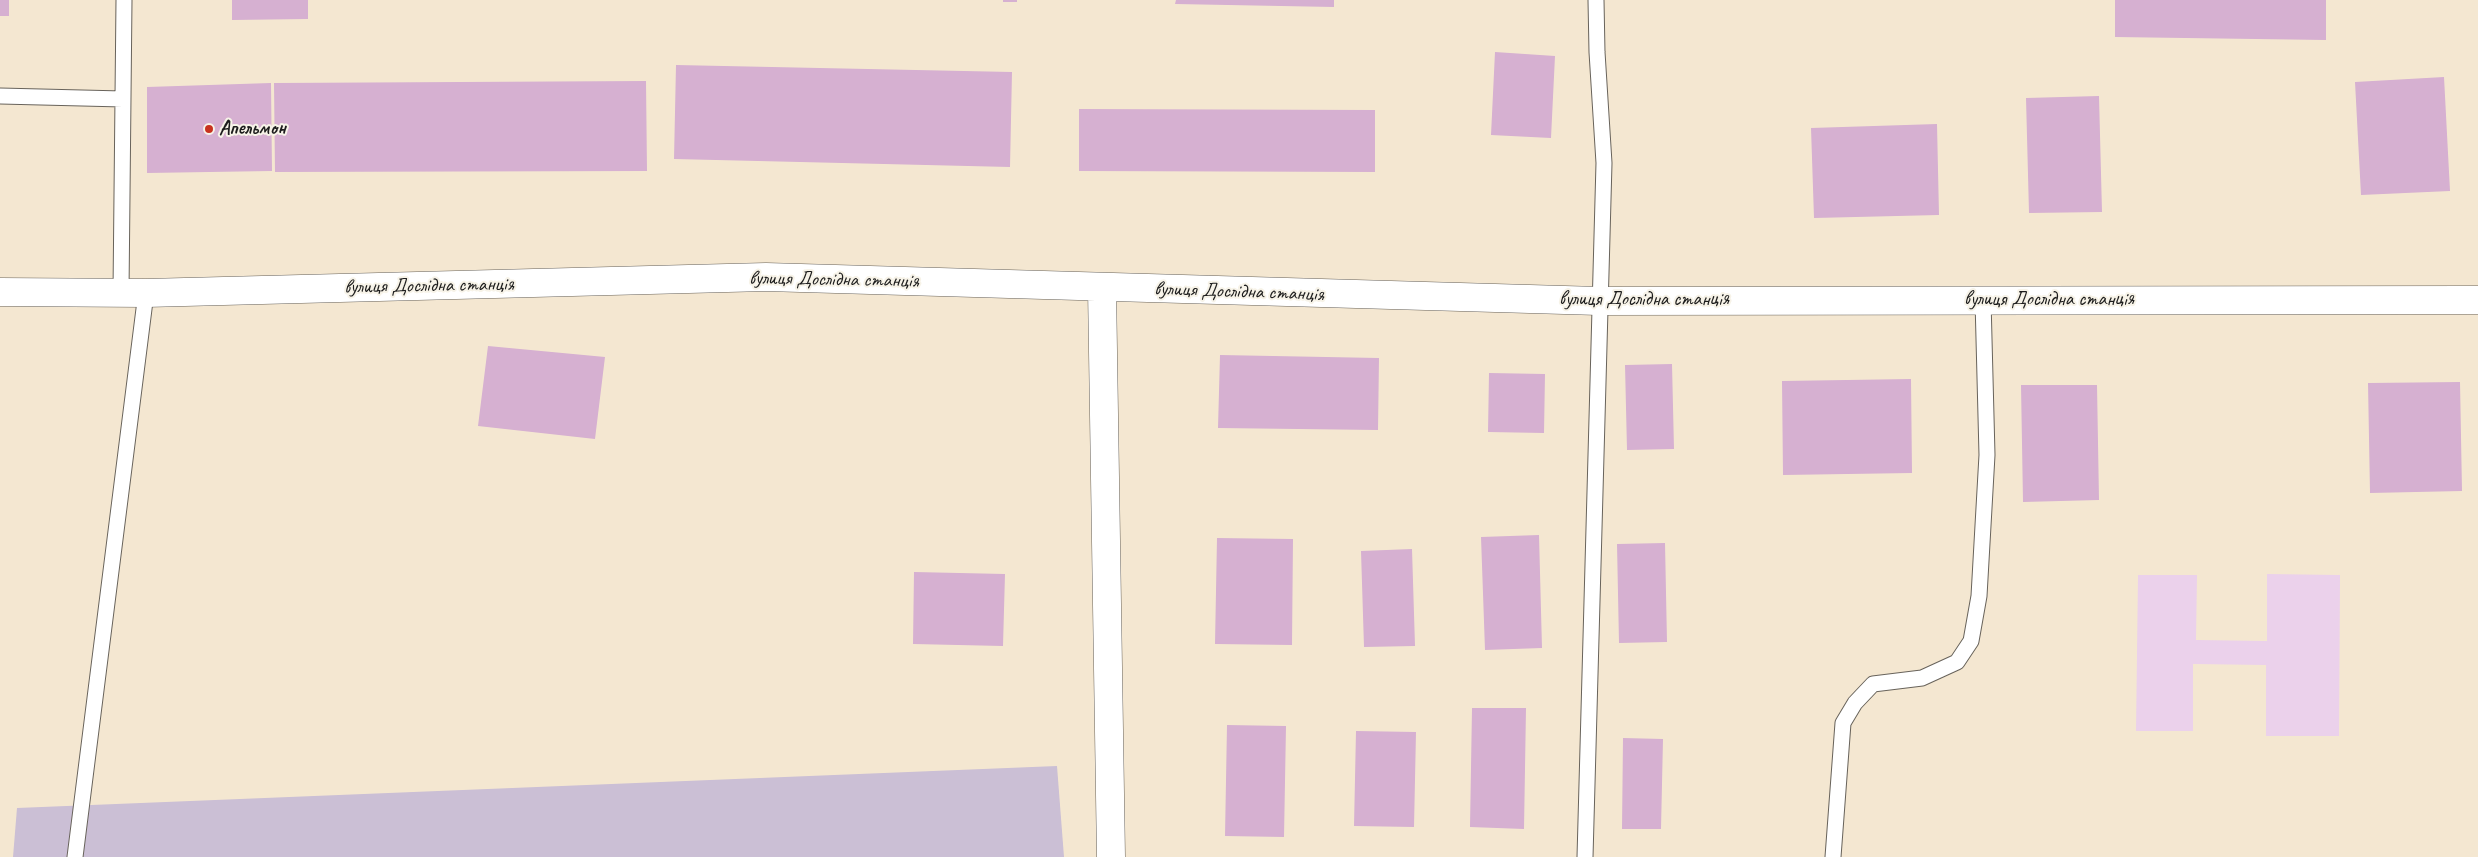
<!DOCTYPE html>
<html>
<head>
<meta charset="utf-8">
<style>
  body { margin:0 }
  canvas { display:block; background:#f4e7d1 }
</style>
</head>
<body>
<canvas width="2478" height="857"></canvas>
<script>
const ctx = document.querySelector('canvas').getContext('2d');
ctx.lineJoin = 'round';
function paint(path, color) {
  ctx.fillStyle = color;
  ctx.fill(path, 'evenodd');
}
function shape(rows) {
  const path = new Path2D();
  for (const r of rows) {
    path.moveTo(r[0], r[1]);
    for (let i = 2; i < r.length; i += 2) path.lineTo(r[i], r[i + 1]);
  }
  return path;
}
function strokePath(path, color, width, dash) {
  ctx.strokeStyle = color;
  ctx.lineWidth = width;
  ctx.lineCap = dash ? 'butt' : 'round';
  ctx.setLineDash(dash || []);
  ctx.stroke(path);
}
function drawText(font, color, halo, rows, align = 'center') {
  ctx.font = font + ' Caveat,sans-serif';
  ctx.lineWidth = 4;
  ctx.setLineDash([]);
  ctx.textBaseline = 'middle';
  ctx.strokeStyle = halo;
  ctx.fillStyle = color;
  for (const [text, x, y, turn = 0] of rows) {
    ctx.save();
    ctx.translate(x, y);
    ctx.rotate((+turn || 0) * Math.PI / 180);
    ctx.textAlign = isNaN(turn) ? turn : align;
    if (halo) ctx.strokeText(text, 0, 0);
    ctx.fillText(text, 0, 0);
    ctx.restore();
  }
}
const built = shape([
  [2267,574,2340,575,2339,736,2266,736,2266,665,2193,664,2193,731,2136,731,2138,575,2197,575,2196,640,2267,641]
]);
const industrial = shape([
  [1057,766,1064,857,13,857,17,808]
]);
const building = shape([
  [0,0,9,0,9,16,0,16],
  [232,0,308,0,308,19,232,20],
  [1003,0,1017,0,1017,2,1003,2],
  [1176,0,1334,0,1334,7,1175,4],
  [2115,0,2326,0,2326,40,2115,37],
  [1495,52,1555,56,1551,138,1491,135],
  [676,65,1012,72,1010,167,674,159],
  [2444,77,2450,191,2361,195,2355,82],
  [646,81,647,171,275,172,274,83],
  [271,83,272,171,147,173,147,87],
  [2099,96,2102,212,2029,213,2026,98],
  [1079,109,1375,110,1375,172,1079,171],
  [1937,124,1939,215,1814,218,1811,128],
  [488,346,605,357,595,439,478,426],
  [1220,355,1379,358,1378,430,1218,428],
  [1672,364,1674,449,1627,450,1625,365],
  [1489,373,1545,374,1544,433,1488,432],
  [1911,379,1912,473,1783,475,1782,381],
  [2460,382,2462,491,2370,493,2368,383],
  [2021,385,2097,385,2099,500,2023,502],
  [1539,535,1542,648,1485,650,1481,537],
  [1217,538,1293,539,1292,645,1215,644],
  [1665,543,1667,642,1619,643,1617,544],
  [1412,549,1415,646,1364,647,1361,551],
  [914,572,1005,574,1003,646,913,644],
  [1472,708,1526,708,1524,829,1470,827],
  [1227,725,1286,726,1284,837,1225,836],
  [1356,731,1416,732,1414,827,1354,826],
  [1623,738,1663,739,1661,829,1622,829]
]);
const service = shape([
  [0,96,123,99],
  [121,292,124,0],
  [75,857,146,293],
  [1585,857,1604,163,1597,52,1596,0],
  [1833,857,1843,723,1855,703,1873,684,1922,678,1957,662,1971,641,1979,596,1987,455,1983,300]
]);
const minor = shape([
  [1102,288,1111,857],
  [0,292,146,293,766,277,1599,301,2478,300]
]);
const markers = [
  [209,129,5,"#c8321e"]
];
const poiNames = [
  ["Апельмон",219,129]
];
const streetNames = [
  ["вулиця Дослідна станція",834,280,1],
  ["вулиця Дослідна станція",429,286,-1],
  ["вулиця Дослідна станція",1239,292,2],
  ["вулиця Дослідна станція",1644,300],
  ["вулиця Дослідна станція",2049,300]
];
paint(built, '#ebd1eb');
paint(industrial, '#cbbfd5');
paint(building, '#d6b0d1');
strokePath(service, '#68635b', 17);
strokePath(minor, '#68635b', 29);
strokePath(service, '#fff', 15);
strokePath(minor, '#fff', 28);
for (const [x, y, r, color] of markers) {
  const dot = new Path2D();
  dot.arc(x, y, r, 0, 2 * Math.PI);
  ctx.fillStyle = color;
  ctx.fill(dot);
  strokePath(dot, '#f7f3e8', 2);
}
drawText('bold 20px', '#1c1c1c', '#f7f3e8', poiNames, 'left');
drawText('20px', '#1c1c1c', '#f7f3e8', streetNames);
</script>
</body>
</html>
